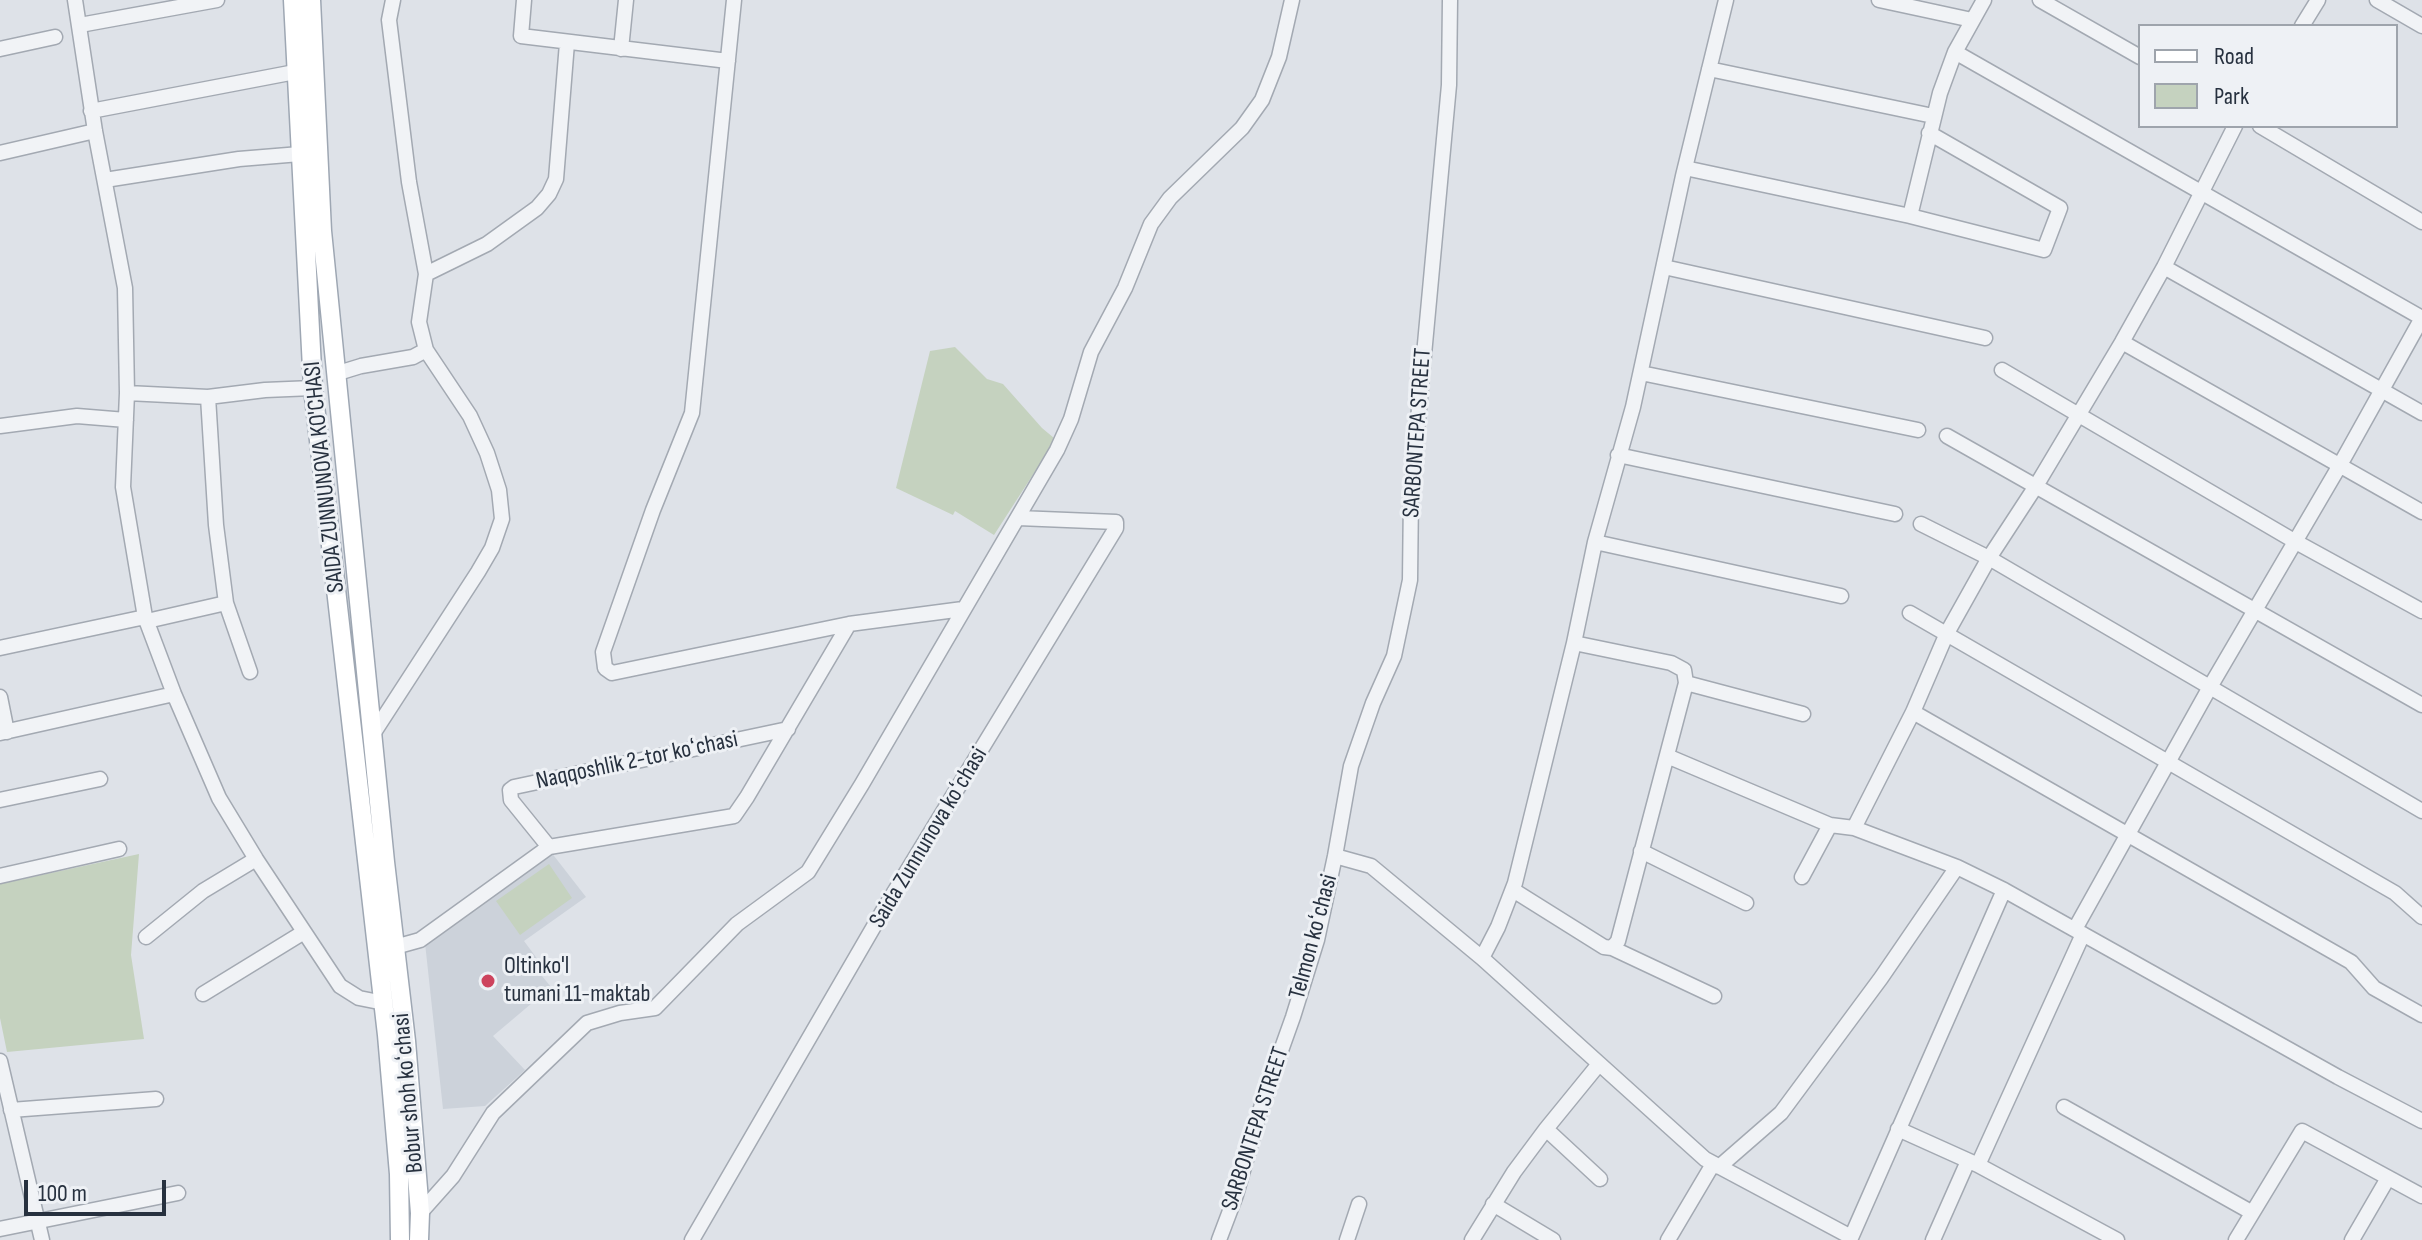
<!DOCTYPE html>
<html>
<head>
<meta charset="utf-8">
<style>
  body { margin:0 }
  #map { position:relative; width:2422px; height:1240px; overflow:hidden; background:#dee2e8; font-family:"Sofia Sans Condensed",sans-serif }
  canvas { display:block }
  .legend { position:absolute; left:2138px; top:24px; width:260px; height:104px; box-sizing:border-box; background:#eef1f5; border:2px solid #9ea4ac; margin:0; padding:10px 14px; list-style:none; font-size:24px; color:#27313f }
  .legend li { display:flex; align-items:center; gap:16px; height:40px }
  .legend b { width:40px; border:2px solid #9ea4ac }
  .scale { position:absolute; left:24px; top:1180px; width:142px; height:36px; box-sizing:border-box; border:4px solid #27313f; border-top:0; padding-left:10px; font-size:24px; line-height:28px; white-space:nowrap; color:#27313f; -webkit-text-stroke:6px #eef1f5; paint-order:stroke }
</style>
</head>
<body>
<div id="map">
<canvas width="2422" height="1240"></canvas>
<ul class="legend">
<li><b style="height:10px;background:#fff"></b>Road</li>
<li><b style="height:22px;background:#c5d2bf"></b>Park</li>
</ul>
<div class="scale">100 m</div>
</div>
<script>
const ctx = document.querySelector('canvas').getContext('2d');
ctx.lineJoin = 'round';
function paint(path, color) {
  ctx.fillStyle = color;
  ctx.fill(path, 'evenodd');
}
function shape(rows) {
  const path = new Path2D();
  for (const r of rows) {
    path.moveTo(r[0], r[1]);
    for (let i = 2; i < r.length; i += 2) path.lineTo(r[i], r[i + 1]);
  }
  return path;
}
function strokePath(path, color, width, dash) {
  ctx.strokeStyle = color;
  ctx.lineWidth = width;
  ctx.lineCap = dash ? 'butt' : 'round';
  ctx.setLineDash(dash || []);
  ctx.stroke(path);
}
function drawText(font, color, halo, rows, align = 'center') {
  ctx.font = font + ' "Sofia Sans Condensed",sans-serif';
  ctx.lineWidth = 6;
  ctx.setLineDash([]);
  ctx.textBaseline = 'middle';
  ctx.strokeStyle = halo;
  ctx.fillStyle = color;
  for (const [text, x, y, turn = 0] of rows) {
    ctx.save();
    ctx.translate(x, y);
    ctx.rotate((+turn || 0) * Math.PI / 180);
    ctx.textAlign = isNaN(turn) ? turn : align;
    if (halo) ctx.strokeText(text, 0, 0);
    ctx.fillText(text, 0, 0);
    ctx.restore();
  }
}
const built = shape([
  [551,852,586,897,524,941,547,972,542,976,551,987,493,1036,525,1070,485,1106,443,1109,425,943]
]);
const green = shape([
  [955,347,987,379,1003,384,1042,428,1054,438,1045,456,994,535,955,511,953,515,896,488,930,351],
  [139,854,131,955,144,1039,7,1052,0,1018,0,884],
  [549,864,572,898,520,935,496,901]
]);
const minor = shape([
  [75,0,95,131,125,288,127,393,123,487,145,617,174,694,219,798,256,859,340,986,359,998,384,1003],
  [524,0,521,36,728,61],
  [734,0,692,413,653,510,603,652,605,668,612,673,849,624,963,609],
  [1879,0,1972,20],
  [2040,0,2140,57],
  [2377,0,2422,26],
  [80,25,217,0],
  [2302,26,2318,0],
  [0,49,55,37],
  [621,49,626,0],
  [1955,52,2422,318],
  [1709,69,1933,116],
  [91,111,295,72],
  [2260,126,2422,222],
  [0,153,95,131],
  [1685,168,1910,216,2044,250,2060,208,1929,133],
  [105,180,239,159,300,154],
  [1910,216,1940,93,1955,52,1984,0],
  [1664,267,1985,338],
  [2164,267,2422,413],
  [426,274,487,244,537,208,549,194,556,179,567,43],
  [2122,342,2422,512],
  [2002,370,2296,542,2422,611],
  [1641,373,1918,430],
  [335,374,361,366,413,357,426,350],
  [127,393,208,397,265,390,313,388],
  [208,397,216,525,226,603,250,672],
  [0,426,77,416,126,420],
  [1947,436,2422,705],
  [1618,455,1895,514],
  [1921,524,1989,558,2422,811],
  [1595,542,1841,596],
  [1910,613,2395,893,2422,917],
  [147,621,226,603],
  [0,648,145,617],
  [1686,683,1803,714],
  [0,697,7,732],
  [1913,712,2351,962,2374,988,2422,1015],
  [0,733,174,694],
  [373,734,478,572,492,548,502,519,499,490,487,453,470,416,426,350,419,322,426,274,409,182,389,20,393,0],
  [1667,756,1830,825,1854,828,1957,867,2004,890,2338,1077,2422,1121],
  [0,800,100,779],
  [1854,828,1913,712,1947,633,1989,558,2036,486,2122,342,2164,267,2235,126],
  [549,847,511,800,510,790,514,787,788,729],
  [1641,851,1746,903],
  [1335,856,1371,866,1482,958,1705,1159,1851,1237],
  [0,876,119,849],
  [1802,877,1830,825],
  [1513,890,1604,947,1612,948,1618,941,1686,683,1684,670,1671,663,1574,643],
  [2075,929,2210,687,2340,465,2422,318],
  [146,937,203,891,256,859],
  [395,947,420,940,549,847,734,816,747,797,849,624],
  [1612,948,1714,996],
  [1482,958,1498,927,1515,883,1574,643,1595,542,1633,407,1683,176,1726,0],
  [203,994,304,932],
  [0,1061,42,1240],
  [2064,1107,2251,1212],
  [11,1110,156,1099],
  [1546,1129,1600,1179],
  [1898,1129,1978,1165,2117,1240],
  [1978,1165,2083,934],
  [1719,1167,1781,1113,1881,978,1957,867],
  [1493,1204,1553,1240],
  [420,1213,453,1176,493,1113,587,1023,620,1013,655,1008,737,924,808,872,862,784,1057,450,1071,419,1091,352,1125,288,1151,224,1170,198,1242,128,1262,100,1279,57,1292,0],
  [0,1229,178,1193],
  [692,1240,884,909,1116,528,1116,522,1018,518],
  [1219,1240,1236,1195,1263,1101,1293,1017,1317,940,1335,856,1351,766,1373,703,1394,656,1410,580,1411,495,1449,85,1450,0],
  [1347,1240,1359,1204],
  [1472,1240,1514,1172,1546,1129,1599,1064],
  [1668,1240,1713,1164],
  [1850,1240,2004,890],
  [1933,1240,1968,1161],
  [2236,1240,2302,1131,2422,1196],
  [2352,1240,2388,1178]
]);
const major = shape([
  [293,0,313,388,387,1035,399,1174,400,1240],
  [311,0,322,231,385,862,406,1041,420,1213,419,1240]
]);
const markers = [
  [488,981,8,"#cd435d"]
];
const streetNames = [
  ["SARBONTEPA STREET",1418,433,-86],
  ["SAIDA ZUNNUNOVA KO'CHASI",325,477,-96],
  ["Naqqoshlik 2-tor koʻchasi",637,761,-12],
  ["Saida Zunnunova koʻchasi",929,838,-59],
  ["Telmon koʻchasi",1314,937,-75],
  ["Bobur shoh koʻchasi",409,1093,-95],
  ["SARBONTEPA STREET",1256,1129,-72]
];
const poiNames = [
  ["Oltinko'l",504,967],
  ["tumani 11-maktab",504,995]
];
paint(built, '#ccd2da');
paint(green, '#c5d2bf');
strokePath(minor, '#a3a9b2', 17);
strokePath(major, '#9ea7b3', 21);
strokePath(minor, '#f1f3f6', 14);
strokePath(major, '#fff', 18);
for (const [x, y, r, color] of markers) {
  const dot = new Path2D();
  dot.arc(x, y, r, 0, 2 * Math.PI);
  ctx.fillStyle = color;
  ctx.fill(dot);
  strokePath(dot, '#eef1f5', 3);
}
drawText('24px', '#27313f', '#eef1f5', streetNames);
drawText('24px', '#27313f', '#eef1f5', poiNames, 'left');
</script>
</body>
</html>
